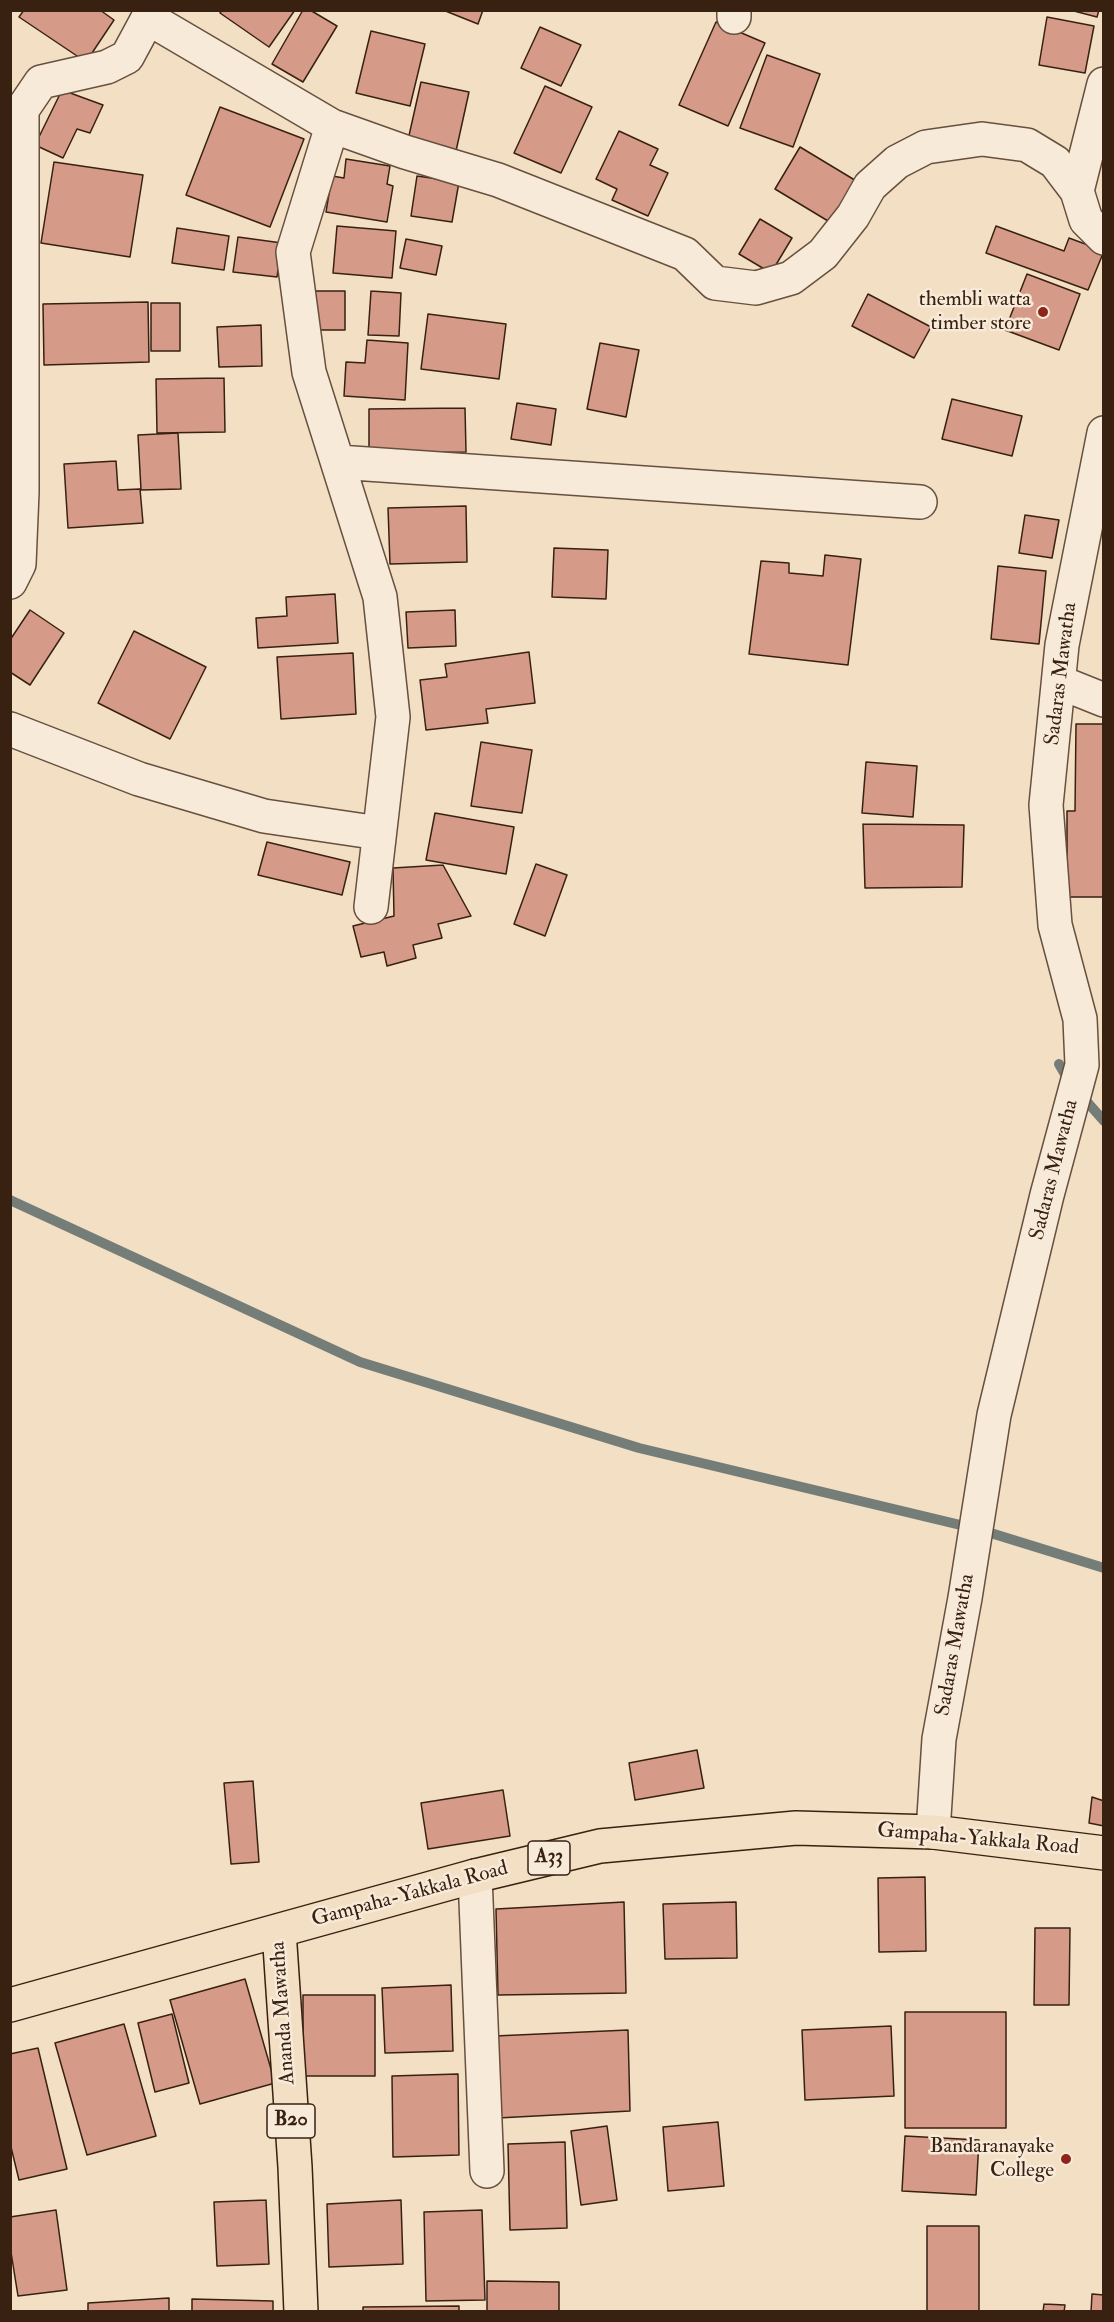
<!DOCTYPE html>
<style>
body{margin:0}
#map{position:relative;width:1114px;height:2322px;overflow:hidden;background:#f2dfc4;font-family:"IM FELL Double Pica",serif}
canvas{display:block}
.frame{position:absolute;inset:0;border:12px solid #392112;pointer-events:none}
</style>
<div id="map">
<canvas width="1114" height="2322"></canvas>
<div class="frame"></div>
</div>
<script>
const context = document.querySelector('canvas').getContext('2d');
context.lineJoin = 'round';
const shape = rows => new Path2D(rows.map(r => 'M' + r).join(''));
function trace(path, color, width, dash) { context.strokeStyle = color; context.lineWidth = width; context.lineCap = dash ? 'butt' : 'round'; context.setLineDash(dash || []); context.stroke(path); }
function fill(path, color) { context.fillStyle = color; context.fill(path, 'evenodd'); }
function label(font, color, halo, rows, align = 'center') {
  context.font = font + ' "IM FELL Double Pica",serif'; context.lineWidth = 5; context.setLineDash([]); context.textBaseline = 'middle'; context.strokeStyle = halo; context.fillStyle = color; for (const [text, x, y, turn = 0] of rows) {
    context.save(); context.translate(x, y); context.rotate((+turn || 0) * Math.PI / 180); context.textAlign = isNaN(turn) ? turn : align; if (halo) context.strokeText(text, 0, 0); context.fillText(text, 0, 0); context.restore();
  }
}
const stream = shape([
 [1059,1064,1070,1083],
 [1080,1094,1104,1121],
 [10,1200,360,1362,639,1448,973,1528],
 [981,1530,1104,1568]
]);
const building = shape([
 [24,10,100,10,114,20,86,62,19,17,24,10],
 [222,10,295,10,269,47,220,13,222,10],
 [303,10,310,10,337,26,303,82,272,64,303,10],
 [443,10,483,10,478,24,443,10],
 [1070,10,1099,10,1097,17,1070,10],
 [1047,17,1094,26,1085,73,1039,65,1047,17],
 [716,22,765,43,728,126,679,105,716,22],
 [540,27,581,45,561,86,521,68,540,27],
 [371,31,425,44,410,106,356,93,371,31],
 [767,55,820,74,793,147,740,128,767,55],
 [421,82,469,92,456,151,408,140,421,82],
 [545,86,592,107,561,173,514,153,545,86],
 [62,90,103,105,90,133,77,129,63,158,35,145,62,90],
 [220,107,304,139,270,227,186,195,220,107],
 [619,131,658,149,650,165,668,173,648,216,612,200,617,189,596,179,619,131],
 [800,147,858,182,833,224,775,189,800,147],
 [346,159,390,166,387,184,393,186,387,222,326,212,332,176,344,178,346,159],
 [54,162,143,175,130,257,41,243,54,162],
 [417,176,459,182,452,222,411,216,417,176],
 [760,219,792,238,771,273,739,254,760,219],
 [337,226,396,231,392,278,333,273,337,226],
 [996,226,1064,251,1069,238,1104,251,1088,290,986,253,996,226],
 [177,228,229,236,224,270,172,263,177,228],
 [238,237,282,243,277,277,233,272,238,237],
 [406,239,442,246,436,275,400,268,406,239],
 [1027,274,1080,294,1059,350,1005,330,1027,274],
 [312,291,345,291,345,330,312,330,312,291],
 [371,291,401,293,399,336,368,335,371,291],
 [868,294,931,327,914,358,852,326,868,294],
 [148,302,149,362,44,365,43,304,148,302],
 [151,303,180,303,180,351,151,351,151,303],
 [428,314,506,324,499,379,421,369,428,314],
 [261,325,262,366,219,367,217,327,261,325],
 [367,340,408,343,405,400,344,396,346,362,365,363,367,340],
 [600,343,639,350,626,417,587,409,600,343],
 [224,378,225,432,157,433,156,379,224,378],
 [952,399,1022,416,1012,456,942,439,952,399],
 [517,403,556,409,551,445,511,439,517,403],
 [465,408,466,452,369,453,369,409,465,408],
 [178,433,181,489,141,490,138,435,178,433],
 [116,461,118,490,140,489,143,523,68,528,64,464,116,461],
 [466,506,467,562,390,564,388,508,466,506],
 [1025,515,1059,520,1052,558,1019,553,1025,515],
 [554,548,608,550,606,599,552,597,554,548],
 [825,555,861,559,848,665,749,654,761,561,789,563,789,573,823,576,825,555],
 [998,566,1046,571,1039,644,991,639,998,566],
 [335,594,338,643,258,648,256,618,287,616,286,597,335,594],
 [30,610,64,633,30,685,10,672,10,640,30,610],
 [455,610,456,646,408,648,406,612,455,610],
 [134,631,206,667,170,739,98,703,134,631],
 [529,652,535,703,486,709,488,723,426,730,420,680,447,677,445,664,529,652],
 [353,653,356,714,281,719,277,657,353,653],
 [1076,724,1104,724,1104,897,1067,897,1067,811,1075,811,1076,724],
 [481,742,532,750,522,813,471,806,481,742],
 [866,762,917,766,913,817,862,813,866,762],
 [435,813,514,827,506,874,426,860,435,813],
 [863,824,964,825,962,887,865,888,863,824],
 [267,842,350,862,342,895,258,875,267,842],
 [536,864,567,875,545,936,514,924,536,864],
 [443,865,471,916,438,924,442,938,413,945,416,958,387,966,384,952,361,957,353,926,394,916,393,868,443,865],
 [697,1750,704,1788,635,1800,629,1763,697,1750],
 [253,1781,259,1862,231,1864,224,1783,253,1781],
 [503,1790,510,1836,428,1849,421,1803,503,1790],
 [1092,1797,1104,1801,1104,1826,1089,1823,1092,1797],
 [925,1877,926,1951,879,1952,878,1878,925,1877],
 [624,1902,626,1993,498,1995,496,1909,624,1902],
 [736,1902,737,1958,665,1959,663,1904,736,1902],
 [1035,1928,1070,1928,1069,2005,1034,2005,1035,1928],
 [245,1979,275,2083,200,2104,170,2000,245,1979],
 [451,1985,453,2051,385,2053,382,1988,451,1985],
 [303,1995,375,1995,375,2076,303,2076,303,1995],
 [905,2012,1006,2012,1006,2128,905,2128,905,2012],
 [172,2014,189,2083,155,2092,138,2023,172,2014],
 [124,2024,156,2136,87,2155,55,2043,124,2024],
 [891,2026,894,2096,805,2100,802,2030,891,2026],
 [628,2030,630,2111,498,2118,495,2036,628,2030],
 [38,2048,67,2169,19,2180,10,2143,10,2054,38,2048],
 [458,2074,459,2155,393,2157,392,2076,458,2074],
 [718,2122,724,2186,668,2191,663,2127,718,2122],
 [607,2126,617,2200,581,2205,571,2131,607,2126],
 [905,2136,979,2140,976,2195,902,2191,905,2136],
 [565,2142,567,2228,510,2230,508,2144,565,2142],
 [266,2200,269,2264,217,2266,214,2202,266,2200],
 [401,2200,403,2264,329,2267,327,2204,401,2200],
 [56,2210,67,2290,18,2296,10,2246,10,2217,56,2210],
 [482,2210,485,2300,426,2301,424,2212,482,2210],
 [927,2226,979,2226,979,2312,927,2312,927,2226],
 [487,2281,559,2282,559,2312,487,2312,487,2281],
 [1092,2294,1104,2295,1104,2312,1091,2312,1092,2294],
 [169,2298,169,2312,88,2312,88,2303,169,2298],
 [192,2299,273,2301,273,2312,192,2312,192,2299],
 [1044,2304,1065,2305,1064,2312,1043,2312,1044,2304],
 [459,2306,459,2312,363,2312,363,2307,459,2306]
]);
const minor = shape([
 [734,10,734,17],
 [1104,84,1077,191,1086,220,1104,238],
 [332,126,405,152,498,180,685,254,715,283,756,288,791,278,823,254,853,216,870,186,897,162,926,147,982,139,1027,145,1055,162,1077,191],
 [338,462,920,502],
 [10,582,19,564,22,492,22,110,41,82,107,67,127,57,148,18,332,126,293,252,309,372,380,597,393,717,371,907],
 [1059,682,1104,700],
 [10,729,139,779,264,816,379,833],
 [933,1832,939,1739,965,1598,994,1415,1047,1195,1082,1065,1080,1019,1055,925,1046,805,1062,645,1104,433],
 [475,1876,487,2171]
]);
const major = shape([
 [279,1931,295,2167,301,2312]
]);
const highway = shape([
 [10,2005,475,1876,600,1846,796,1828,933,1832,1104,1853]
]);
const markers = [
 [1043,312,6,"#8f2418"],
 [1066,2159,6,"#8f2418"]
];
const shields = [
 [549,1858,42],
 [291,2121,48]
];
const shieldNames = [
 ["A33",549,1858],
 ["B20",291,2121]
];
const poiNames = [
 ["thembli watta",1031,300],
 ["timber store",1031,324],
 ["Bandaranayake",1054,2147],
 ["College",1054,2171]
];
const streetNames = [
 ["Sadaras Mawatha",1062,674,-83],
 ["Sadaras Mawatha",1055,1170,-76],
 ["Sadaras Mawatha",956,1645,-80],
 ["Gampaha-Yakkala Road",978,1840,5],
 ["Gampaha-Yakkala Road",410,1895,-15],
 ["Ananda Mawatha",284,2013,-94]
];
trace(stream, '#757d78', 10);
fill(building, '#d59a88');
trace(building, '#392112', 1.5);
trace(minor, '#67503e', 36);
trace(major, '#392112', 36);
trace(highway, '#392112', 36);
trace(minor, '#f7ead9', 33);
trace(major, '#f2dfc4', 33);
trace(highway, '#f2dfc4', 33);
for (const [x, y, r, color] of markers) { const dot = new Path2D(); dot.arc(x, y, r, 0, 2 * Math.PI); context.fillStyle = color; context.fill(dot); trace(dot, '#f7ead9', 2); }
for (const [x, y, w] of shields) { const box = new Path2D(); box.roundRect(x - w / 2, y - 17, w, 34, 4.5); context.fillStyle = '#f7ead9'; context.fill(box); trace(box, '#392112', 1.5); }
label('bold 20px', '#392112', null, shieldNames);
label('21px', '#392112', '#f7ead9', poiNames, 'right');
label('21px', '#392112', '#f7ead9', streetNames);
</script>
